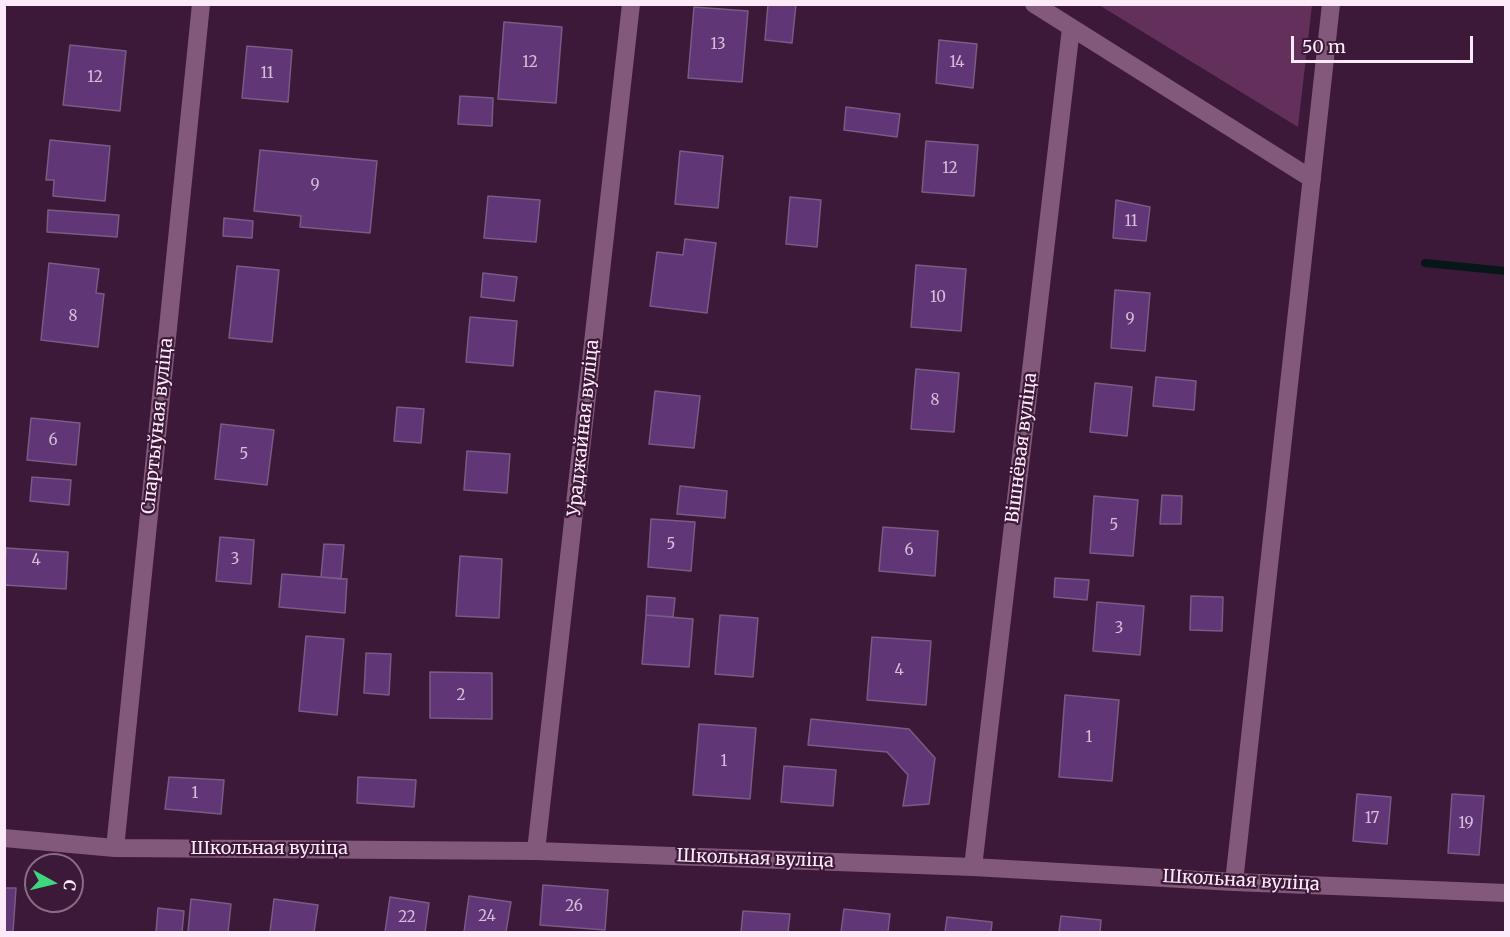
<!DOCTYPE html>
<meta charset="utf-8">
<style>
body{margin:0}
#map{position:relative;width:1510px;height:937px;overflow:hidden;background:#3c1938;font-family:Merriweather,serif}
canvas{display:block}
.frame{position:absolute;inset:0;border:6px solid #fdeaf9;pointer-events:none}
.north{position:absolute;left:24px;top:853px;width:60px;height:60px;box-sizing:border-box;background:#3c1938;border:2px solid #896d85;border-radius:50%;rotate:98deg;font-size:16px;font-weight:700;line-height:24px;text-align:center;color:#fdeaf9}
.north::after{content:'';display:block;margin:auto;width:21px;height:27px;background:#3fd77d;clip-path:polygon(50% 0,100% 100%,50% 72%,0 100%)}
.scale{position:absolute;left:1291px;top:36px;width:182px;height:27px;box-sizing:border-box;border:3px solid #fdeaf9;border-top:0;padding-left:8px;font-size:18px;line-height:21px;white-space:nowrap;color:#fdeaf9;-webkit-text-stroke:4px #3c1938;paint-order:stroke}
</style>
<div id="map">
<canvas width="1510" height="937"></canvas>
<div class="frame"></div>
<div class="north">С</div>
<div class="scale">50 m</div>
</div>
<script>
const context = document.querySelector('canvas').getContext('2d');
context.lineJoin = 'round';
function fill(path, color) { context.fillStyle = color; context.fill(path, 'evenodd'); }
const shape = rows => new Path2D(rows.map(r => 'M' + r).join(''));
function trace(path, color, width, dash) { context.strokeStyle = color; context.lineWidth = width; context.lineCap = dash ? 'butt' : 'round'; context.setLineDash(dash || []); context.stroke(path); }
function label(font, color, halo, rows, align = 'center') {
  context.font = font + ' Merriweather,serif'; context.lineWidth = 4.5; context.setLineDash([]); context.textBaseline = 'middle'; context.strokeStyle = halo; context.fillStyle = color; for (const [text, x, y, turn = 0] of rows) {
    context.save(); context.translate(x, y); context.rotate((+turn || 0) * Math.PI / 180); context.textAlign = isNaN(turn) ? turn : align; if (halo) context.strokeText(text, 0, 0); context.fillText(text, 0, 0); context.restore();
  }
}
const green = shape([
 [1099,5,1312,5,1298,127]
]);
const stream = shape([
 [1425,263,1506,271]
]);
const building = shape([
 [768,4,796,4,792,43,765,40,768,4],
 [694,7,748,11,742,82,688,78,694,7],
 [504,22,562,27,556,103,498,99,504,22],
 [939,40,977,44,973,88,936,83,939,40],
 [70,45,126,51,120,111,63,105,70,45],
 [247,46,292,50,288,102,242,98,247,46],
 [460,96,493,98,492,126,458,124,460,96],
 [846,107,900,114,897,137,844,130,846,107],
 [50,140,110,146,105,201,53,196,54,180,46,180,50,140],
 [926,141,978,145,974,196,922,192,926,141],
 [260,150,377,161,370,233,300,227,301,216,254,211,260,150],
 [680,151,723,156,718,208,675,204,680,151],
 [488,196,540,200,536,242,484,238,488,196],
 [790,197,821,200,817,247,786,244,790,197],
 [1116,200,1150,207,1146,241,1113,238,1116,200],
 [48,210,119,215,117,237,47,232,48,210],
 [224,218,253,221,252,238,223,236,224,218],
 [685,239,716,243,707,313,650,306,657,252,683,255,685,239],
 [49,263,99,269,96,293,104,294,98,347,41,340,49,263],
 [916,265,966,269,961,331,911,327,916,265],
 [237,266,279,270,272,342,229,338,237,266],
 [483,273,517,277,514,301,481,297,483,273],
 [1115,290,1150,293,1145,351,1111,348,1115,290],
 [470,317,517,321,513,366,466,362,470,317],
 [916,369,959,373,954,432,911,429,916,369],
 [1156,377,1196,381,1194,410,1153,406,1156,377],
 [1095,383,1132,387,1127,436,1090,432,1095,383],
 [655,391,700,396,694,448,649,444,655,391],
 [397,407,424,409,421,443,394,441,397,407],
 [31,418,80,423,76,465,27,460,31,418],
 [221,424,274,430,267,485,215,479,221,424],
 [467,451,510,454,507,493,464,490,467,451],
 [32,477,71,480,69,505,30,501,32,477],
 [680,486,727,491,725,518,677,514,680,486],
 [1162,495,1182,496,1181,524,1160,524,1162,495],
 [1094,496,1138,500,1133,556,1090,553,1094,496],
 [651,519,695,522,691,571,648,567,651,519],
 [883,527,938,531,935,576,879,571,883,527],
 [220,537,254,540,251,584,216,581,220,537],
 [324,544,344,545,341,579,321,577,324,544],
 [6,548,68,552,66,589,4,585,6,548],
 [460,556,502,559,499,618,456,616,460,556],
 [282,574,347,579,345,613,279,607,282,574],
 [1055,578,1089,580,1087,600,1054,597,1055,578],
 [647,596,675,598,673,617,646,615,647,596],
 [1191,596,1223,597,1222,631,1190,630,1191,596],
 [1097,602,1144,606,1140,655,1093,651,1097,602],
 [646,615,693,619,689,667,642,664,646,615],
 [720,615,758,618,753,677,715,674,720,615],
 [306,636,344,639,337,715,299,711,306,636],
 [872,637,931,641,926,705,867,700,872,637],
 [366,653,391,654,389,695,364,693,366,653],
 [430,672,492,673,492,719,430,718,430,672],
 [1065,695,1119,700,1112,781,1059,777,1065,695],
 [811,719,909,729,935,758,929,804,903,806,908,775,887,752,808,745,811,719],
 [699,724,756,728,750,799,693,795,699,724],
 [784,766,836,770,833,806,781,802,784,766],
 [169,777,224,780,221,814,165,809,169,777],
 [358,777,416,780,414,807,357,803,358,777],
 [1357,794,1391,797,1387,844,1353,841,1357,794],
 [1452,794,1484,796,1479,855,1448,853,1452,794],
 [543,885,608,890,605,930,540,925,543,885],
 [4,888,16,888,13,932,4,932,4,888],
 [469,896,511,902,506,932,464,932,469,896],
 [390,897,429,903,425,932,385,932,390,897],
 [191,899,231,904,228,932,188,932,191,899],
 [274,899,318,905,314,932,270,932,274,899],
 [158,908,184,911,182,932,156,932,158,908],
 [844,909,890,914,888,932,841,932,844,909],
 [743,911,790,914,788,932,741,932,743,911],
 [1061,916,1101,920,1100,932,1059,932,1061,916],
 [947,917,992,922,991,932,945,932,947,917]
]);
const minor = shape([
 [1034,4,1312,179],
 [4,838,115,848,536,851,973,867,1234,882,1506,893],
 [115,848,201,4],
 [536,851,631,4],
 [973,867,1071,28],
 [1234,882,1331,4]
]);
const numberNames = [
 ["13",718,45],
 ["12",530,63],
 ["14",957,63],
 ["11",267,74],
 ["12",95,78],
 ["12",950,169],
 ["9",315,186],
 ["11",1131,222],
 ["10",938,298],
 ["8",73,317],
 ["9",1130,320],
 ["8",935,401],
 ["6",53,441],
 ["5",244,455],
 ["5",1114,526],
 ["5",671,545],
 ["6",909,551],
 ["3",235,560],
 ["4",36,561],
 ["3",1119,629],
 ["4",899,671],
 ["2",461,696],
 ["1",1089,738],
 ["1",724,762],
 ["1",195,794],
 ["17",1372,819],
 ["19",1466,824],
 ["26",574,907],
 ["24",487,917],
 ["22",407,918]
];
const streetNames = [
 ["Спартыўная вуліца",158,426,-84],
 ["Ураджайная вуліца",584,428,-84],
 ["Вішнёвая вуліца",1022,448,-83],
 ["Школьная вуліца",269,849],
 ["Школьная вуліца",755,859,2],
 ["Школьная вуліца",1241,881,3]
];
fill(green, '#62305b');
trace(stream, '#061619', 8);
fill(building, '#603676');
trace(building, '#775c86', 1.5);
trace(minor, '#82597b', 18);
label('15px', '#d6bdd8', null, numberNames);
label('18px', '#fdeaf9', '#3c1938', streetNames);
</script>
